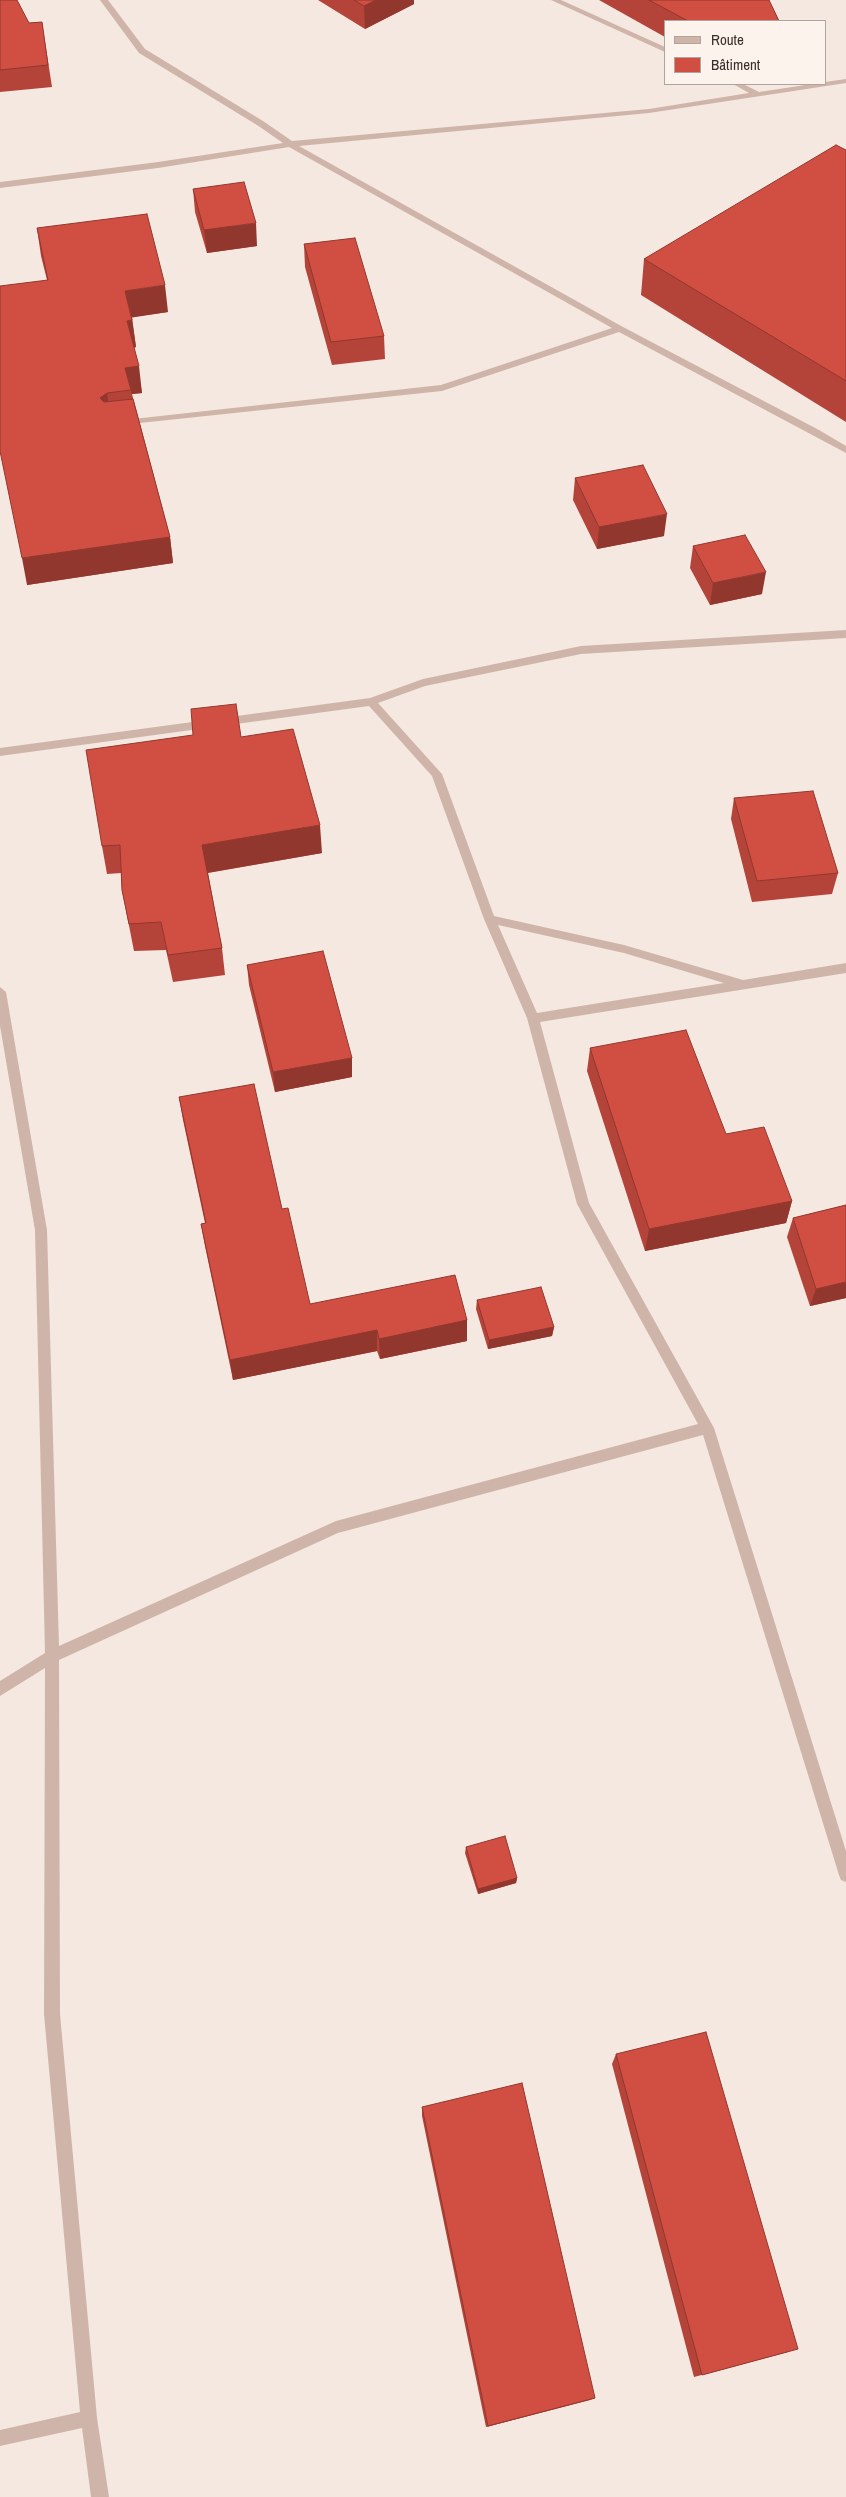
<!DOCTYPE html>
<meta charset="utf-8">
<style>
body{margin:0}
#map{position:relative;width:846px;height:2497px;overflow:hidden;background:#f5e8e0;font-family:"Archivo Narrow",sans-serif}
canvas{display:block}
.legend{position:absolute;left:664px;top:20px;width:162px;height:65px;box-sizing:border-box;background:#fcf3ed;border:1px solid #afa49f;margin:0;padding:6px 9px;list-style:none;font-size:15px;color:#3c2d2a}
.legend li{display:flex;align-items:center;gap:10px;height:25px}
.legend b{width:25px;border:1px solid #afa49f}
</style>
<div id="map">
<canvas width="846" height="2497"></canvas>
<ul class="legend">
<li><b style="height:6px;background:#cfb5a9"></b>Route</li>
<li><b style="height:14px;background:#d14f42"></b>Bâtiment</li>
</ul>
</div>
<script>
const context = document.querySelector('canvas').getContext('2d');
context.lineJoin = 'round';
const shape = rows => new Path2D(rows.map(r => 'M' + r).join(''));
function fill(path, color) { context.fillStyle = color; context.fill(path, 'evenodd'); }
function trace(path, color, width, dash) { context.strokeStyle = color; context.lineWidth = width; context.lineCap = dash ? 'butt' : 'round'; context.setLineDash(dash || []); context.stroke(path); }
const minor = shape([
 [100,0,108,0,145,49,263,121,292,141,649,109,749,93,733,84,743,84,759,92,812,84,825,84,825,82,846,79,846,83,649,113,299,146,623,327,819,430,846,446,846,453,619,332,442,391,121,425,121,421,124,420,441,385,612,328,289,147,158,168,0,188,0,182,158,162,283,143,257,125,139,53,100,0],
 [551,0,561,0,665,47,665,52,551,0],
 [846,630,846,638,581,654,425,686,378,703,442,774,494,916,624,945,743,980,846,963,846,973,540,1022,589,1203,714,1428,846,1851,846,1882,841,1880,839,1875,703,1435,338,1533,59,1660,60,2014,97,2418,109,2497,91,2497,82,2428,0,2446,0,2430,80,2412,44,2014,45,1668,0,1696,0,1681,45,1653,35,1230,0,1026,0,987,6,992,47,1230,59,1646,336,1521,698,1424,577,1204,527,1018,484,919,432,776,369,706,0,756,0,748,370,698,423,679,581,646,846,630],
 [498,925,624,953,724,983,537,1013,498,925]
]);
const wall = shape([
 [0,0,29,23,42,22,52,87,0,92],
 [318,0,414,0,414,4,365,29],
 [599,0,769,0,779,21,665,21,665,37],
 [846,150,846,422,641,295,644,259],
 [193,189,257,246,207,253,195,212],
 [37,228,168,312,132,317,136,347,134,348,142,393,132,394,170,537,173,563,27,585,47,280,41,256],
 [304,244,384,336,385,359,332,365,305,267],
 [575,478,664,536,597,549,573,500],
 [693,546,762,594,710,605,690,568],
 [241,737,322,853,208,873,222,948,225,975,173,982,166,950,134,951,122,890,121,873,107,874,102,846],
 [734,798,838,873,832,894,752,902,731,819],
 [247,965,352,1058,352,1077,275,1092,249,985],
 [590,1048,726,1134,792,1201,786,1223,645,1251,587,1071],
 [179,1097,282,1209,310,1304,467,1320,467,1341,380,1359,377,1351,233,1380,205,1246,201,1224,205,1223,183,1120],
 [846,1205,846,1298,810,1306,787,1237,793,1218],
 [477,1300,554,1327,552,1336,488,1349,476,1309],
 [466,1847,517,1878,516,1883,478,1894,465,1853],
 [616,2054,788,2352,694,2377,612,2064],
 [422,2107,595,2398,486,2427,422,2116]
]);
const shadedWall = shape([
 [376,0,414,0,414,4,365,29,364,6],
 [256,223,257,246,207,253,204,230],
 [165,285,168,312,129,318,125,291],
 [132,320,136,347,130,348,127,321],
 [139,366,142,393,132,394,125,368],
 [107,393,111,420,100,398],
 [667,514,664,536,597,549,599,527],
 [170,537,173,563,27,585,22,558],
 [766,572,762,594,710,605,713,583],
 [320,825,322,853,206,873,202,845],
 [352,1058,352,1077,275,1092,273,1072],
 [792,1201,786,1223,645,1251,649,1229],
 [846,1282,846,1298,810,1306,816,1289],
 [467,1320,467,1341,380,1359,379,1339],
 [554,1327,552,1336,488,1349,489,1340],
 [377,1330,377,1351,233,1380,230,1360],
 [517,1878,516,1883,478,1894,478,1889],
 [595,2398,590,2400,486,2427,488,2426]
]);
const building = shape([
 [0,0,17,0,29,23,42,22,48,65,0,70,0,0],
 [354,0,376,0,364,6,354,0],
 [649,0,769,0,779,21,688,21,649,0],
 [836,145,846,150,846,381,644,259,836,145],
 [244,182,256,223,204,230,193,189,244,182],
 [147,214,165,285,125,291,132,320,127,321,139,366,125,368,131,390,107,393,100,398,104,402,133,399,170,537,22,558,0,451,0,286,48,280,37,228,147,214],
 [355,238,384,336,331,342,304,244,355,238],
 [643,465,667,514,599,527,575,478,643,465],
 [745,535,766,572,713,583,693,546,745,535],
 [236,704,241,737,293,729,320,825,202,845,222,948,168,955,161,922,129,924,122,890,120,845,102,846,86,750,193,735,191,709,236,704],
 [813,791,838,873,757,881,734,798,813,791],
 [323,951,352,1058,273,1072,247,965,323,951],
 [686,1030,726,1134,764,1127,792,1201,649,1229,590,1048,686,1030],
 [254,1084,282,1209,288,1208,310,1304,455,1275,467,1320,379,1339,377,1330,230,1360,201,1224,206,1223,179,1097,254,1084],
 [846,1205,846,1282,816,1289,793,1218,846,1205],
 [541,1287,554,1327,489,1340,477,1300,541,1287],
 [505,1836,517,1878,478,1889,466,1847,505,1836],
 [706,2032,798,2349,702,2375,616,2054,706,2032],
 [522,2083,595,2398,488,2426,422,2107,522,2083]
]);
fill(minor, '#cfb5a9');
fill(wall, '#b44439');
fill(shadedWall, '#92372e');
fill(building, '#d14f42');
trace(building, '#92372e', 1);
</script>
